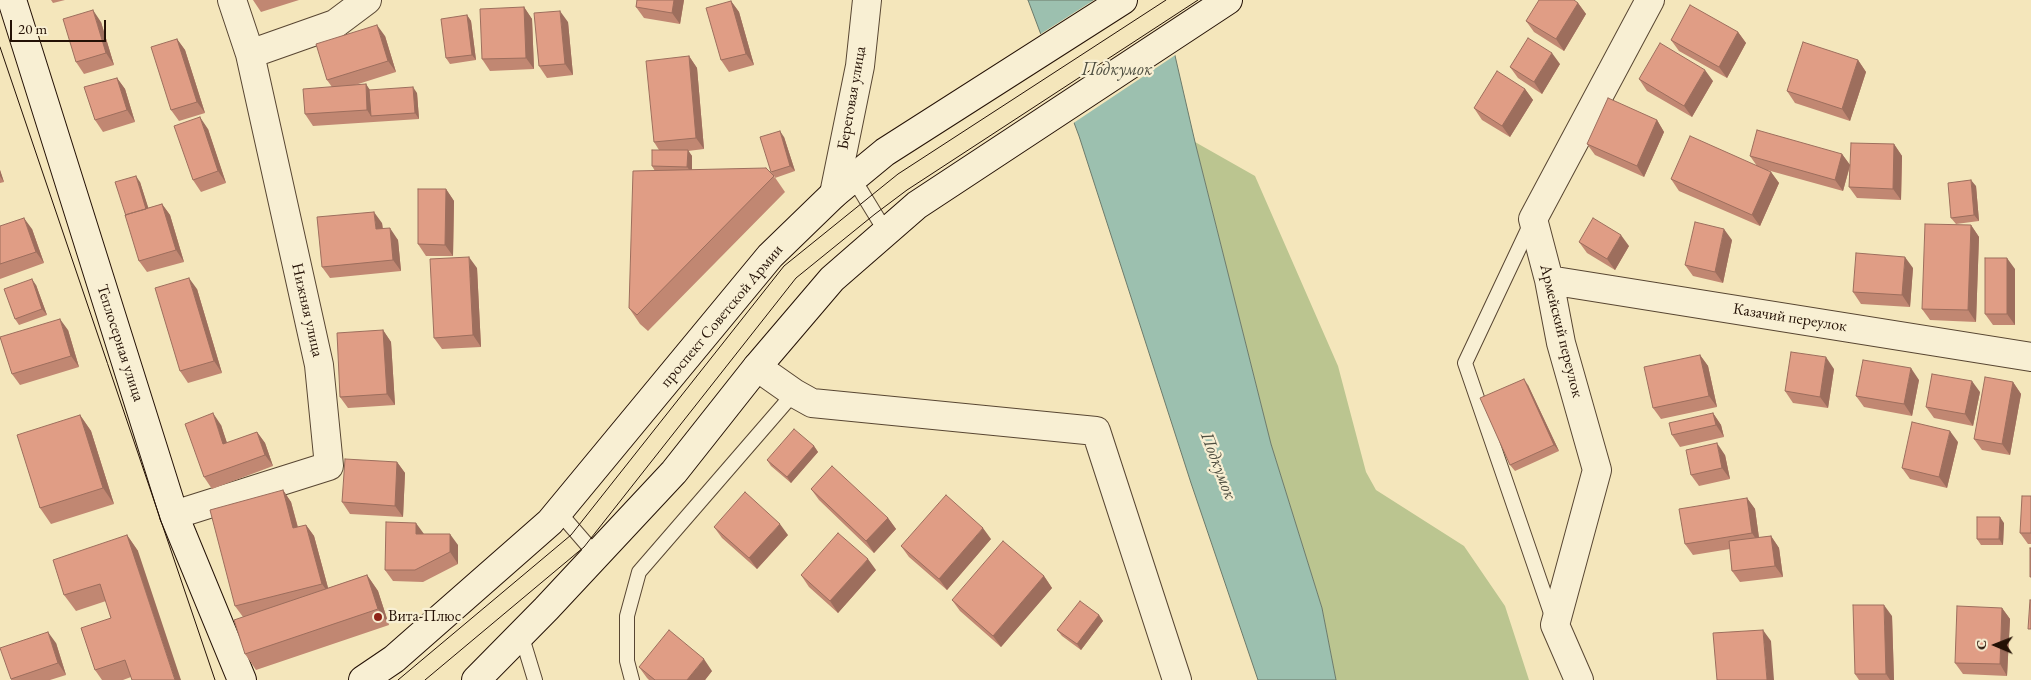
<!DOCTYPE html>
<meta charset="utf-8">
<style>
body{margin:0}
#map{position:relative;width:2031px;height:680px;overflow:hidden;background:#f4e6bb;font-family:"EB Garamond",serif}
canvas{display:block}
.north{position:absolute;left:1971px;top:620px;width:50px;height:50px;-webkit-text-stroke:4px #f8efd3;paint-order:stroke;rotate:271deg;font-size:14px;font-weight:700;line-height:20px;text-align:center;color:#241105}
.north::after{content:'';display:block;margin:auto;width:18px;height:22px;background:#241105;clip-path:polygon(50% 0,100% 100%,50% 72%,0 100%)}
.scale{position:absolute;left:10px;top:20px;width:96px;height:22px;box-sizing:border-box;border:2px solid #241105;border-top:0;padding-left:6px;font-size:15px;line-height:18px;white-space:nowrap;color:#241105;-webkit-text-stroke:4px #f8efd3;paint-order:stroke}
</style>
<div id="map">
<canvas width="2031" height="680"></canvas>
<div class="north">С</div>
<div class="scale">20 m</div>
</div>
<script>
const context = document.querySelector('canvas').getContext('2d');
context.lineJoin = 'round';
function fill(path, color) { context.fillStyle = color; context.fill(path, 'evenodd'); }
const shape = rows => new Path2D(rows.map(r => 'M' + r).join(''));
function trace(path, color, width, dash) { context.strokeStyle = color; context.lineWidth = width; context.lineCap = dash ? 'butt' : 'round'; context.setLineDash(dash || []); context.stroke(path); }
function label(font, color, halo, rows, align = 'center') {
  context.font = font + ' "EB Garamond",serif'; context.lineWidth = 4.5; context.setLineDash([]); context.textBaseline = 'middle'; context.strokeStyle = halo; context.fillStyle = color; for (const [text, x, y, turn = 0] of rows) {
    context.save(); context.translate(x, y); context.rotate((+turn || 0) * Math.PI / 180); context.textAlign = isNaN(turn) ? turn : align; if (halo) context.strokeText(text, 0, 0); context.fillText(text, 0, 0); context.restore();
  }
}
const green = shape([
 [1195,142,1255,176,1338,366,1366,472,1376,490,1464,546,1505,606,1529,680,1336,680,1322,608,1271,444]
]);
const water = shape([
 [1028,0,1139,0,1173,47,1195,142,1271,444,1322,608,1336,680,1258,680,1191,483,1079,136,1028,0]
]);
const pier = shape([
 [1094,0,1142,0,1175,46,1177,54,1072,124,1039,35]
]);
const lane = shape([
 [853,178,886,232],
 [1531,223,1465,363,1553,619],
 [558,511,596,555],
 [521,634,535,680],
 [632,680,627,661,627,616,639,572,794,393]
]);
const street = shape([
 [250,54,335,24,367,0],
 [834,194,860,66,867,0],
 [1549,280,2031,357],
 [757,367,794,393,812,403,1096,431,1177,680],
 [174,515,329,466,319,365,250,54,232,0],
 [1579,680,1555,625,1597,470,1561,343,1549,280,1533,219,1650,0]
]);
const secondary = shape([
 [12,0,174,515,242,680],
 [363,680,394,659,550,522,770,256,834,194,885,152,1123,0],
 [476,680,546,609,674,472,757,367,832,279,917,205,1228,0]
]);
const tram = shape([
 [0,47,215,680],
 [398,680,571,535,784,266,898,174,1166,0],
 [425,680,584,547,796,278,875,214,907,190,1198,0]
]);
const wall = shape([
 [51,0,65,0,53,3],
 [253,0,299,0,261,12],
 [637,0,684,0,680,24,644,18,636,7],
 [731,1,739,12,754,65,729,72,721,60],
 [1578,3,1586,14,1564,51,1534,32,1526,21],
 [524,7,532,19,534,69,490,71,482,59],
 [467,15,471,21,476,60,450,64,446,58],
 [101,22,114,65,84,74,76,62],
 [568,22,573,75,547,78,539,66],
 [1738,32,1746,43,1727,78,1679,51,1671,40],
 [385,36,396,72,355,85,366,84,369,90,417,93,419,119,313,126,305,114,332,87,327,80],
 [177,39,185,50,205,113,179,121,171,110],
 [689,56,697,68,704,149,688,151,692,156,692,170,774,176,785,192,648,331,640,324,629,308,655,171,652,166,659,150,654,142],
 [1858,60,1866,72,1850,121,1795,103,1787,91],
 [1560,64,1542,94,1518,78,1510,67],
 [117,78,125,89,135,122,103,132,95,120],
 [1639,79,1713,81,1692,117,1647,91],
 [1525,89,1533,100,1510,137,1482,120,1474,108],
 [1657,120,1664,132,1644,177,1595,155,1587,144],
 [208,129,226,183,201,192,193,180],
 [784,137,795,171,775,178,771,172],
 [1894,144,1902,156,1901,200,1857,198,1849,187,1850,166,1843,191,1767,170,1771,172,1779,183,1760,226,1679,191,1671,179,1757,166,1750,156,1842,154,1850,165],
 [0,170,4,182,0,183],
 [140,182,148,208,162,204,170,215,184,262,147,272,139,261],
 [1976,186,1979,221,1956,224,1951,218],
 [446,189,454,201,453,256,426,256,418,244],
 [382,223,383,229,398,240,401,271,330,278,322,267],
 [1971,225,1979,237,1976,322,1930,320,1922,309],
 [0,226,32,229,44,263,0,279],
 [1732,240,1723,283,1693,276,1685,265],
 [1579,242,1629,246,1615,270,1587,253],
 [477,268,481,347,442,349,434,338],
 [1913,268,1910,307,1861,304,1853,292],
 [2015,269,2015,325,1993,325,1985,314],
 [36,285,47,315,19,325,15,319],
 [197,289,222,373,188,383,180,371],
 [68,330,79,367,20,385,12,374],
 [383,330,391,342,395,405,348,408,340,397],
 [1700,355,1708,366,1717,407,1661,419,1653,408],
 [1834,369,1828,408,1793,403,1785,391],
 [1919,380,1912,416,1864,407,1856,396],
 [2013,382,2021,394,2010,455,1982,450,1974,439],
 [1528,385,1559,451,1515,471,1510,465],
 [1980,392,1973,426,1934,418,1926,407],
 [1713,413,1721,425,1724,437,1680,447,1672,435],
 [80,415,91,431,114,504,51,524,40,508],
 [221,425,227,443,257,432,265,443,273,466,212,489,204,477],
 [1958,442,1947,488,1910,479,1902,468],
 [814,446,818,452,791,483,771,466,767,460],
 [1725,455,1730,479,1699,486,1691,475],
 [397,462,405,473,403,517,350,514,342,502],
 [811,489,888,518,896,529,874,553,819,500],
 [283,490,291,502,298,527,306,525,314,536,328,588,367,575,378,591,389,625,256,670,245,654,243,617,235,606],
 [2031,496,2031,544,2028,544,2020,533],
 [1747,498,1755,509,1759,538,1771,536,1779,548,1783,577,1740,582,1732,571,1730,549,1693,555,1685,544],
 [2004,523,2003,545,1981,545,1977,539],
 [714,527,788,535,757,569,722,538],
 [424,534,458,545,458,564,423,582,393,581,385,570],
 [127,535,138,551,131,677,123,680,102,680,95,670,111,618,106,601,76,611,64,595],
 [991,539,947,590,909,557,901,546],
 [876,570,838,613,809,587,801,575],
 [1044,576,1052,588,1001,647,960,611,952,600],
 [2002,608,2010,619,2007,676,1963,674,1955,663],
 [1099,615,1103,621,1081,650,1062,636,1057,630],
 [1892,616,1894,680,1859,680,1855,674],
 [56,643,66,675,50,680,11,680,11,679],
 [639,667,712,671,705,680,649,680,647,678]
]);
const shadedWall = shape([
 [674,0,684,0,680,24,672,13],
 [731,1,739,12,754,65,746,54],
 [1578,3,1586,14,1564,51,1556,39],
 [524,7,532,19,534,69,526,58],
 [93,10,101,22,114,65,106,53],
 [560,11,568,22,573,75,565,64],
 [467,15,471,21,476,60,472,55],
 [377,25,385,36,396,72,388,61],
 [1738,32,1746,43,1727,78,1719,67],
 [177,39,185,50,205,113,197,102],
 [1552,53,1560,64,1542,94,1534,82],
 [689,56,697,68,704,149,696,138],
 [1858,60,1866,72,1850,121,1842,109],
 [1705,70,1713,81,1692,117,1684,106],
 [117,78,125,89,135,122,127,110],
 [366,84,374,96,371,116,367,110],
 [413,87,417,93,419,119,415,113],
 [1525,89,1533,100,1510,137,1502,126],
 [200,117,208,129,226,183,218,171],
 [1657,120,1664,132,1644,177,1637,166],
 [780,131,784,137,795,171,790,166],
 [1894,144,1902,156,1901,200,1893,189],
 [688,150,692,156,692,173,687,167],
 [1842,154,1850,165,1843,191,1835,180],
 [0,170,4,182,0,176],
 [1771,172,1779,183,1760,226,1752,215],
 [136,176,140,182,151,216,146,210],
 [1971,180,1976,186,1979,221,1974,215],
 [446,189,454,201,453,256,445,245],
 [162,204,170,215,184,262,176,250],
 [374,212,382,223,384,241,376,229],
 [24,218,32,229,44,263,36,252],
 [1971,225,1979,237,1976,322,1968,310],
 [390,228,398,240,401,271,393,260],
 [1724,229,1732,240,1723,283,1715,272],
 [1621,235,1629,246,1615,270,1607,259],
 [469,257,477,268,481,347,473,335],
 [1905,257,1913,268,1910,307,1902,295],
 [2007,258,2015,269,2015,325,2007,314],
 [189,278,197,289,222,373,214,361],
 [32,279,36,285,47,315,42,309],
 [60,319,68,330,79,367,71,356],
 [383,330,391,342,395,405,387,394],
 [1700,355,1708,366,1717,407,1709,396],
 [1826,357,1834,369,1828,408,1820,397],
 [1911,368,1919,380,1912,416,1904,404],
 [1524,379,1528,385,1559,451,1554,445],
 [1972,381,1980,392,1973,426,1965,414],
 [2013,382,2021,394,2010,455,2002,444],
 [213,413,221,425,231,455,223,444],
 [1713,413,1721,425,1724,437,1716,425],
 [80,415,91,431,114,504,103,488],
 [1950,431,1958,442,1947,488,1939,477],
 [257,432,265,443,273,466,265,455],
 [1717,443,1725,455,1730,479,1722,468],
 [814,446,818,452,791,483,787,477],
 [397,462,405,473,403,517,395,506],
 [283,490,291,502,301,540,293,528],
 [1747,498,1755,509,1760,545,1752,533],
 [2000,517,2004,523,2003,545,1999,539],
 [888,518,896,529,874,553,866,541],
 [416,523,424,534,416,534],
 [780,524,788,535,757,569,749,558],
 [306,525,314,536,330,595,322,584],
 [983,528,991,539,947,590,939,579],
 [450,534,458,545,458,564,450,552],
 [127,535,138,551,181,680,175,680],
 [1771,536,1779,548,1783,577,1775,566],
 [868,559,876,570,838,613,830,601],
 [367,575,378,591,389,625,378,609],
 [1044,576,1052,588,1001,647,993,636],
 [1884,605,1892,616,1894,680,1890,680,1886,674],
 [2002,608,2010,619,2007,676,2000,664],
 [1099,615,1103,621,1081,650,1077,644],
 [1763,630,1771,641,1774,680,1767,680],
 [48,632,56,643,66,675,58,663],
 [704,659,712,671,705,680,687,680]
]);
const building = shape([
 [637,0,674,0,672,13,636,7,637,0],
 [1539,0,1574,0,1578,3,1556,39,1526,21,1539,0],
 [731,1,746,54,721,60,706,8,731,1],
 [1690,5,1738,32,1719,67,1671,40,1690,5],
 [524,7,526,58,482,59,480,9,524,7],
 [93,10,106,53,76,62,63,19,93,10],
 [560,11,565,64,539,66,534,13,560,11],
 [467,15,472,55,446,58,441,19,467,15],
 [377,25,388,61,327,80,316,44,377,25],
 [1528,38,1552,53,1534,82,1510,67,1528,38],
 [177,39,197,102,171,110,151,47,177,39],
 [1803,42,1858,60,1842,109,1787,91,1803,42],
 [1660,43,1705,70,1684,106,1639,79,1660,43],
 [689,56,696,138,654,142,646,61,689,56],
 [1497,71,1525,89,1502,126,1474,108,1497,71],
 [117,78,127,110,95,120,84,87,117,78],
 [366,84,367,110,305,114,303,89,366,84],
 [413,87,415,113,371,116,369,90,413,87],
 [1608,98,1657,120,1637,166,1587,144,1608,98],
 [200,117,218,171,193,180,174,126,200,117],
 [1757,130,1842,154,1835,180,1750,156,1757,130],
 [780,131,790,166,771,172,760,137,780,131],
 [1690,136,1771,172,1752,215,1671,179,1690,136],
 [1851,143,1894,144,1893,189,1849,187,1851,143],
 [652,150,688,150,687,167,652,166,652,150],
 [766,168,774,176,637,315,629,308,633,171,766,168],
 [136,176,146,209,125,215,126,216,115,182,136,176],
 [1971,180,1974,215,1951,218,1948,183,1971,180],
 [418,189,446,189,445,245,418,244,418,189],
 [162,204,176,250,139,261,125,215,162,204],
 [374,212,376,229,390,228,393,260,322,267,317,217,374,212],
 [24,218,36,252,0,264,0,226,24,218],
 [1593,218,1621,235,1607,259,1579,242,1593,218],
 [1695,222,1724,229,1715,272,1685,265,1695,222],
 [1925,224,1971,225,1968,310,1922,309,1925,224],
 [1856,253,1905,257,1902,295,1853,292,1856,253],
 [469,257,473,335,434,338,430,259,469,257],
 [1985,258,2007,258,2007,314,1985,314,1985,258],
 [189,278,214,361,180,371,155,288,189,278],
 [32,279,42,309,15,319,4,289,32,279],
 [60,319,71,356,12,374,0,337,60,319],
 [383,330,387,394,340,397,337,333,383,330],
 [1791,352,1826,357,1820,397,1785,391,1791,352],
 [1700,355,1709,396,1653,408,1644,367,1700,355],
 [1863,360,1911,368,1904,404,1856,396,1863,360],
 [1932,374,1972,381,1965,414,1926,407,1932,374],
 [1985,377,2013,382,2002,444,1974,439,1985,377],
 [1524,379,1554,445,1510,465,1480,398,1524,379],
 [213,413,223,444,257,432,265,455,204,477,185,424,213,413],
 [1713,413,1716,425,1672,435,1669,423,1713,413],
 [80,415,103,488,40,508,17,435,80,415],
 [1912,422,1950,431,1939,477,1902,468,1912,422],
 [794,429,814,446,787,477,767,460,794,429],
 [1717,443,1722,468,1691,475,1686,450,1717,443],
 [345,459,397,462,395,506,342,502,345,459],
 [832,466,888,518,866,541,811,489,832,466],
 [283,490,293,528,306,525,322,584,235,606,210,510,283,490],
 [745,492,780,524,749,558,714,527,745,492],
 [946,495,983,528,939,579,901,546,946,495],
 [2022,496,2031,496,2031,533,2020,533,2022,496],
 [1747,498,1752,533,1685,544,1679,509,1747,498],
 [1977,517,2000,517,1999,539,1977,539,1977,517],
 [386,522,416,523,416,534,450,534,450,552,415,570,385,570,386,522],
 [838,533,868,559,830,601,801,575,838,533],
 [127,535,175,680,132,680,125,660,95,670,81,628,111,618,100,584,64,595,53,560,127,535],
 [1771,536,1775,566,1732,571,1729,541,1771,536],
 [1003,541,1044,576,993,636,952,600,1003,541],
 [2030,548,2031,548,2031,577,2030,577,2030,548],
 [367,575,378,609,245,654,234,620,367,575],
 [2030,600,2031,600,2031,629,2028,629,2030,600],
 [1080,601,1099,615,1077,644,1057,630,1080,601],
 [1853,605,1884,605,1886,674,1855,674,1853,605],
 [1957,606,2002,608,2000,664,1955,663,1957,606],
 [669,630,704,659,687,680,655,680,639,667,669,630],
 [1763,630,1767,680,1717,680,1713,633,1763,630],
 [48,632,58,663,11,679,0,648,48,632]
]);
const markers = [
 [378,617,5,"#8f2418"]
];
const streetNames = [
 ["Береговая улица",852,98,-80],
 ["Нижняя улица",307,310,77],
 ["проспект Советской Армии",722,316,-50],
 ["Казачий переулок",1790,318,9],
 ["Армейский переулок",1561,331,76],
 ["Теплосерная улица",120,343,72]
];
const poiNames = [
 ["Вита-Плюс",388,617]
];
const waterNames = [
 ["Подкумок",1117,70],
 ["Подкумок",1218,466,69]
];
fill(green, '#bbc590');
fill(water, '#9cc0af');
trace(water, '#6c7a6b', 1);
fill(pier, '#f4e6bb');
trace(lane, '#584632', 16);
trace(street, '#584632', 30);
trace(secondary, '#241105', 30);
trace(lane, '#f8efd3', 14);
trace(street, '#f8efd3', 28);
trace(secondary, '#f8efd3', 28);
trace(tram, '#241105', 1);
fill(wall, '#c18772');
fill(shadedWall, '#9d6e5d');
fill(building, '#e09d85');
trace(building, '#9d6e5d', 1);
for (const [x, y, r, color] of markers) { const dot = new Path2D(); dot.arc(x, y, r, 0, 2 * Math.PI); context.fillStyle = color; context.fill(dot); trace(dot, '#f8efd3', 2); }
label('16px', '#241105', '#f8efd3', streetNames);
label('16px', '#241105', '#f8efd3', poiNames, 'left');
label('italic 18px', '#4e4e40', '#f8efd3', waterNames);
</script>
